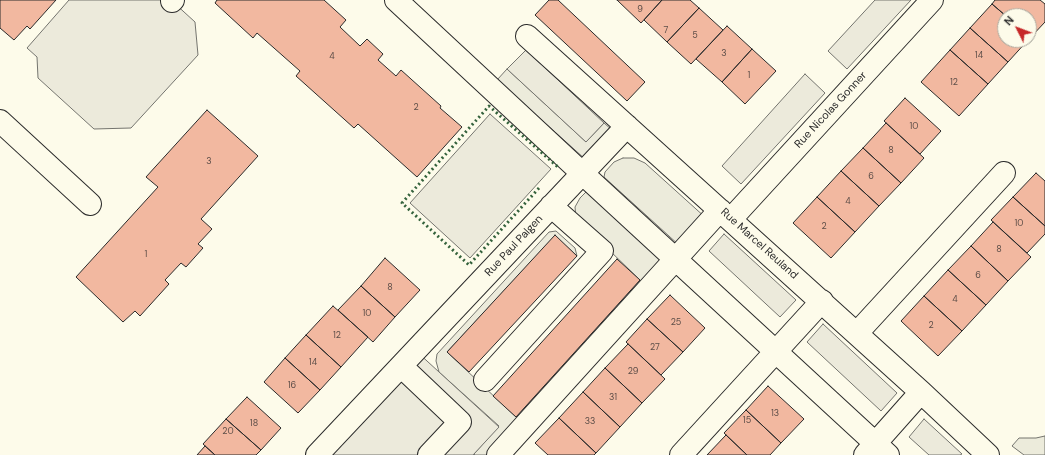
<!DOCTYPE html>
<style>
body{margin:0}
#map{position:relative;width:1045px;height:455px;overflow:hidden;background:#fdfbea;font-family:"DM Sans",sans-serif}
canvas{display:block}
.north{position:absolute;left:997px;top:8px;width:40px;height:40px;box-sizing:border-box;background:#fdfbea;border:1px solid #a9a89e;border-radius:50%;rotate:312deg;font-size:11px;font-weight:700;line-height:16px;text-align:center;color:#2b2b2b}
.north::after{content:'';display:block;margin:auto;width:14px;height:18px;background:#c62828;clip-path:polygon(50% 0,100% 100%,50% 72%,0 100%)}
</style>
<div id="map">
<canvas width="1045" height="455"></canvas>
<div class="north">N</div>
</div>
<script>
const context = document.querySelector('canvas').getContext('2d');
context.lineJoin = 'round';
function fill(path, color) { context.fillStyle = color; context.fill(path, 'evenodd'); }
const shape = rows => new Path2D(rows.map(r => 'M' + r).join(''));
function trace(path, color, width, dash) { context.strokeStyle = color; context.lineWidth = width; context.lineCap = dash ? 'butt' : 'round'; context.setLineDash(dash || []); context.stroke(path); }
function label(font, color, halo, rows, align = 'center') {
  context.font = font + ' "DM Sans",sans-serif'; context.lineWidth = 3; context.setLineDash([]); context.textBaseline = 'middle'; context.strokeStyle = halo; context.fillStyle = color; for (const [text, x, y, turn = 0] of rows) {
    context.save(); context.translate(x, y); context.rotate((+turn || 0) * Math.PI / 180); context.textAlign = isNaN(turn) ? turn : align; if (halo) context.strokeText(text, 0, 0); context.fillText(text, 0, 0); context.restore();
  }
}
const green = shape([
 [507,69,586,142,604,123,612,130,585,159,497,80,507,69],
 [623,158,634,158,645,163,706,218,680,246,604,177,605,172,614,162,623,158],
 [588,190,666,261,488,455,475,455,474,454,499,426,439,372,436,361,437,354,549,232,556,231,575,248,577,256,555,236,447,352,516,417,640,280,576,218,575,207,580,198,588,190],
 [1045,436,1045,455,1024,455,1012,446,1019,438,1036,438,1045,436]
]);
const parking = shape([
 [69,0,173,0,172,1,195,22,198,55,131,128,94,129,38,78,37,57,27,48,69,0],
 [875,0,911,0,847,69,828,51,875,0],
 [526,50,604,123,586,142,507,69,526,50],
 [805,74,825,93,741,184,722,166,805,74],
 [490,114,551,169,470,258,410,203,490,114],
 [724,234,796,300,780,317,709,251,724,234],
 [823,324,897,393,881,411,807,342,823,324],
 [415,350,499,427,473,455,317,455,415,350],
 [924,419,962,454,960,455,929,455,909,437,924,419]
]);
const building = shape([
 [0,0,56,0,30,29,27,26,14,40,0,28,0,0],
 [217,0,324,0,346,20,340,27,360,46,367,39,383,54,378,60,396,76,401,70,441,106,440,108,462,127,417,177,358,124,354,128,296,76,300,71,257,33,253,38,215,3,217,0],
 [549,0,558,0,645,82,627,101,535,15,549,0],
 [617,0,662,0,641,23,617,0],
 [662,0,690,0,699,8,667,42,644,20,662,0],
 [995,0,1040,0,1045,4,1045,22,1030,38,1029,16,1006,16,992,4,995,0],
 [992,4,1006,16,1005,40,1028,40,1008,62,970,28,992,4],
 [699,8,723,30,691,64,667,42,699,8],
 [727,26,752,49,722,82,696,59,727,26],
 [970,28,1008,62,988,84,950,50,970,28],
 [752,49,776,71,745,104,722,82,752,49],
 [950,50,988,84,959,116,921,82,950,50],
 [905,98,941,131,920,154,884,121,905,98],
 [207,110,258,156,201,219,212,229,198,244,203,248,186,267,181,263,165,280,169,284,140,316,135,311,123,322,76,277,158,187,146,177,207,110],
 [886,123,924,158,901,183,863,148,886,123],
 [863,148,901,183,879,206,841,171,863,148],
 [841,171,879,206,855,232,817,197,841,171],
 [1036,173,1045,181,1045,226,1013,197,1036,173],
 [817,197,855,232,831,258,793,223,817,197],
 [1013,197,1045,226,1045,234,1027,253,991,220,1013,197],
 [993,222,1031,257,1008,281,971,246,993,222],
 [555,235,577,256,469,372,447,352,555,235],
 [971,246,1008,281,986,305,948,270,971,246],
 [385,258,420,290,395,317,361,286,385,258],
 [617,259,640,280,516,417,493,396,617,259],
 [948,270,986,305,962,331,924,296,948,270],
 [361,286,395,317,373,342,338,310,361,286],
 [670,295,705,328,683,352,647,319,670,295],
 [924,296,962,331,938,356,901,321,924,296],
 [333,306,368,337,341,367,306,335,333,306],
 [647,319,683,352,661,375,626,342,647,319],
 [306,335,341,367,320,390,285,358,306,335],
 [628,344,665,379,642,403,605,368,628,344],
 [285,358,320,390,298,413,264,382,285,358],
 [605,368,642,403,620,427,583,392,605,368],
 [768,386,804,419,781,443,746,410,768,386],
 [583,392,620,427,596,453,559,418,583,392],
 [247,397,281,428,261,450,226,419,247,397],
 [746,410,781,443,770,455,747,455,724,433,746,410],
 [559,418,596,453,594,455,548,455,535,443,559,418],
 [226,419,261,450,256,455,215,455,203,444,226,419],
 [726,435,747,455,707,455,726,435],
 [205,446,215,455,197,455,205,446]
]);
const minor = shape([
 [396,0,582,173,888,455],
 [172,1,173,0],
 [527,36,921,392,988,455],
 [0,121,90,204],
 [731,219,932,0],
 [857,333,1004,173],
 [401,366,460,422,429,455],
 [485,380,602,251,551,206],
 [317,455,627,126],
 [498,455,720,210],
 [681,455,822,301],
 [865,455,921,392]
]);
const hedge = shape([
 [539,188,469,265,402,203,489,106,559,168]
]);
const numberNames = [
 ["9",640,10],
 ["7",666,31],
 ["5",695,36],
 ["3",724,54],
 ["14",979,56],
 ["4",332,57],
 ["1",749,76],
 ["12",954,83],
 ["2",416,108],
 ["10",914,127],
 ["8",891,151],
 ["3",209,162],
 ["6",871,177],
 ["4",848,202],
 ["10",1019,224],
 ["2",824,227],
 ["8",999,250],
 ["1",146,255],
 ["6",978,276],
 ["8",390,288],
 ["4",955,300],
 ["10",367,314],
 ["25",676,323],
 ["2",931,326],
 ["12",337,336],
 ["27",655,348],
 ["14",313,363],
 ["29",633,372],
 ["16",292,386],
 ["31",613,398],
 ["13",775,414],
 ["15",747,421],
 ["33",590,422],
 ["18",254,424],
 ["20",228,432]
];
const streetNames = [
 ["Rue Nicolas Gonner",831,110,-47],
 ["Rue Marcel Reuland",759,244,42],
 ["Rue Paul Palgen",514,246,-47]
];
fill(green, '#ecebdb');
trace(green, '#74746e', 1);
fill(parking, '#eceadb');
trace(parking, '#74746e', 1);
fill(building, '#f2b8a0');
trace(building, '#2b2b2b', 1);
trace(minor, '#2b2b2b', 24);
trace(minor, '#fdfbea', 22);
trace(hedge, '#34623c', 3, [2, 3]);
label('9px', '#5d4e48', null, numberNames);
label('11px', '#2b2b2b', '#fdfbea', streetNames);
</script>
